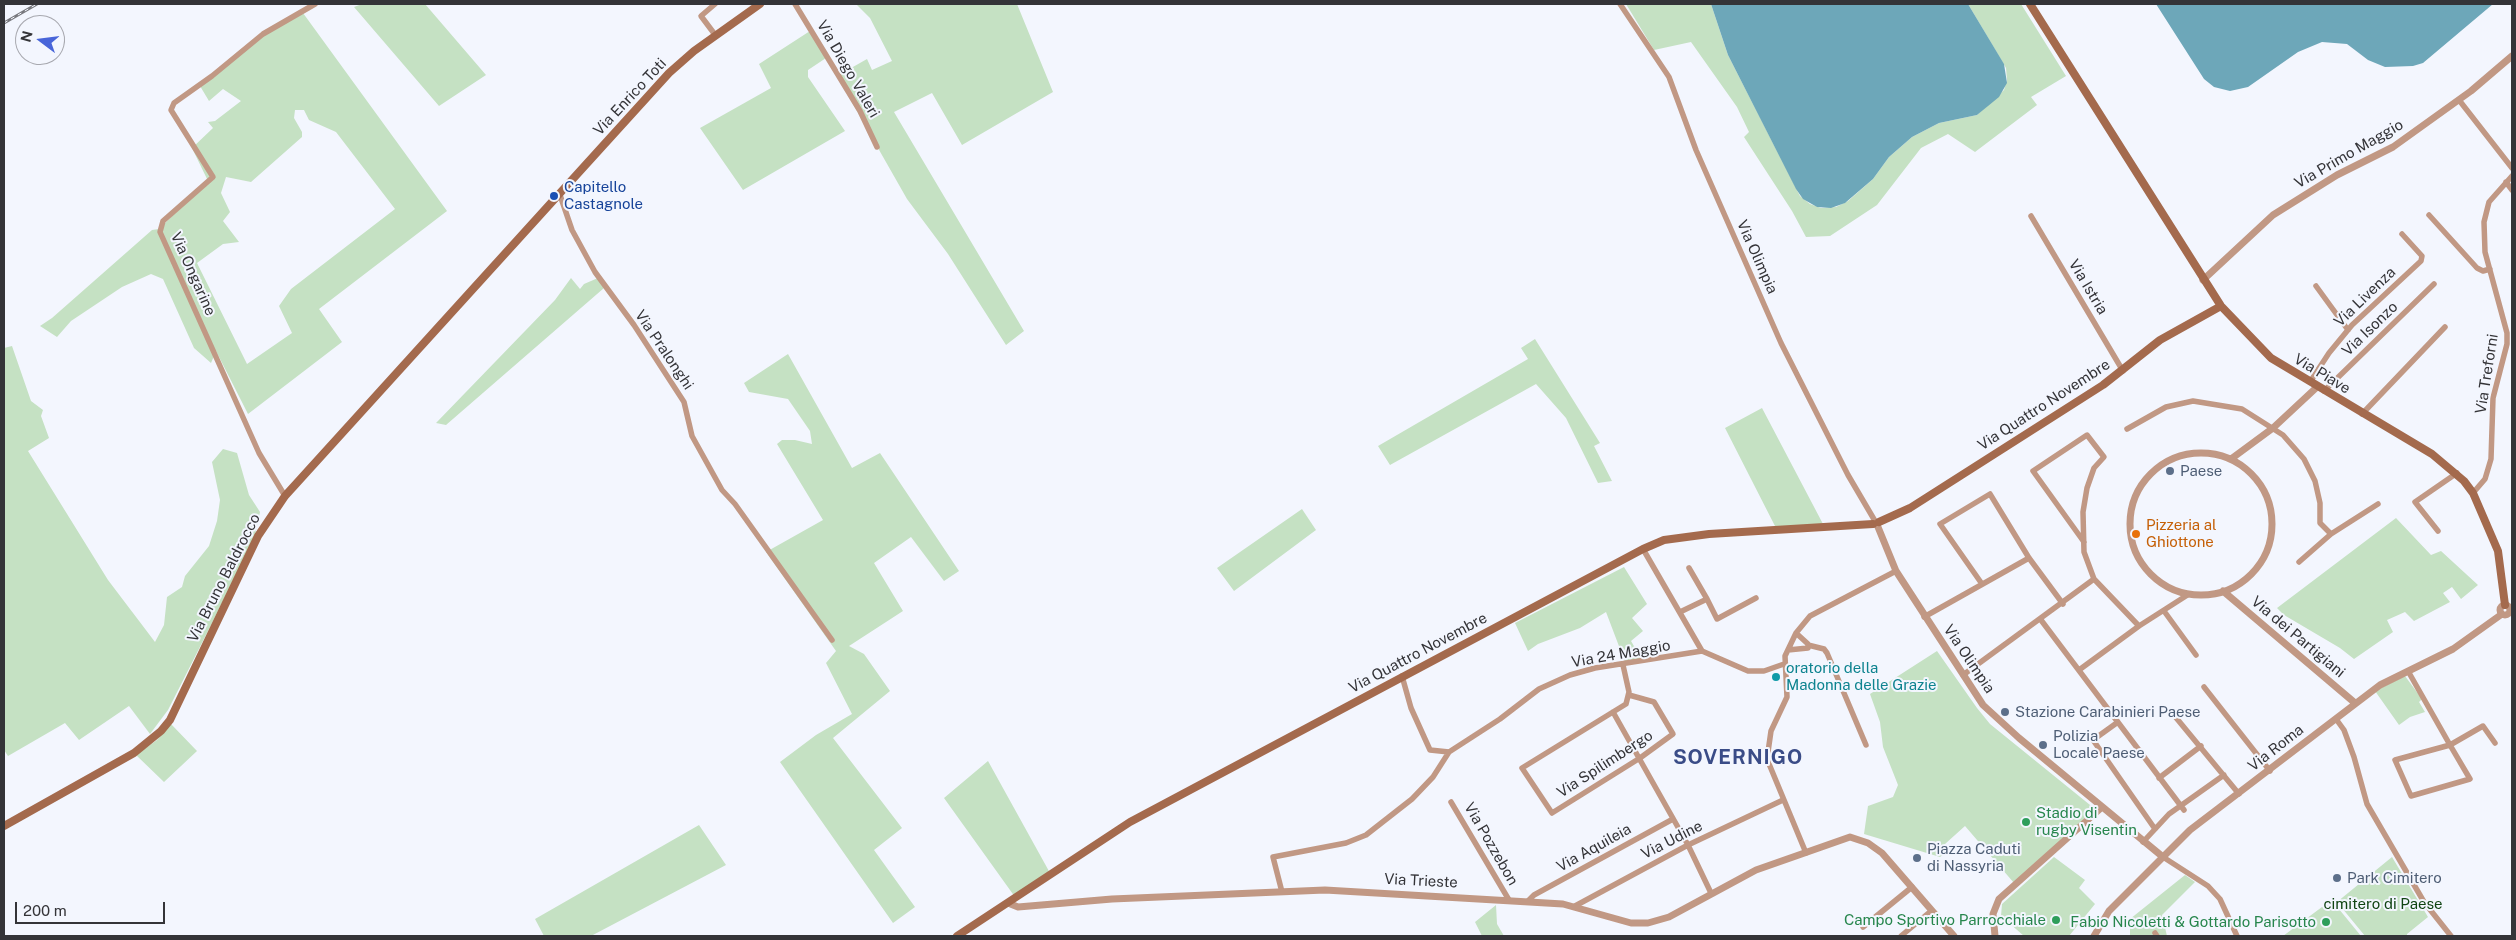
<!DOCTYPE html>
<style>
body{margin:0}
#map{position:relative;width:2516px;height:940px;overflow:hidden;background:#f3f6fe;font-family:"Public Sans",sans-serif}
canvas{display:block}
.frame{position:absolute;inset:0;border:5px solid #343438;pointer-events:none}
.north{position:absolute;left:15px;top:15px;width:50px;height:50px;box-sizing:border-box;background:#f3f6fe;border:1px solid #a7a8af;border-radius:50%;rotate:285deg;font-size:14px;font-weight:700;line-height:20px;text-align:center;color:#343438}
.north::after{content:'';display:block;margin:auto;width:18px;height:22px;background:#4865d9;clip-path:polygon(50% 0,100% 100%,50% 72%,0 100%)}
.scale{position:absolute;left:15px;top:902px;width:150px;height:22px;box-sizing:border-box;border:2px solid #343438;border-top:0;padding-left:6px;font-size:15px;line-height:18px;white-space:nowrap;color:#343438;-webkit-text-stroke:4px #f3f6fe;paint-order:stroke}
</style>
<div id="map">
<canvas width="2516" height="940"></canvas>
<div class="frame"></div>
<div class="north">N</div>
<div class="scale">200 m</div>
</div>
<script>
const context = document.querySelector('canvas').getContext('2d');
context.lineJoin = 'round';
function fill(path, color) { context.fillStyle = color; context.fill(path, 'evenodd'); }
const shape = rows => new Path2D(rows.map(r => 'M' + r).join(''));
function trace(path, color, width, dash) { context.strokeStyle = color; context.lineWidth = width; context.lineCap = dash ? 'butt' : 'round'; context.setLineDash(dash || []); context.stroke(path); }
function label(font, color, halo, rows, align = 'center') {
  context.font = font + ' "Public Sans",sans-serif'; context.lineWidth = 4; context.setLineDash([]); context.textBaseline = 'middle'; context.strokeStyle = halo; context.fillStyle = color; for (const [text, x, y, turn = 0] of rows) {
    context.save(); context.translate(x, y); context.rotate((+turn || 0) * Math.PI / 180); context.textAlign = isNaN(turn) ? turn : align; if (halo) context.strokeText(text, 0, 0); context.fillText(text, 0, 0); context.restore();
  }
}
const green = shape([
 [362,4,425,4,486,75,439,106,354,7],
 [856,4,1017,4,1053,92,962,145,932,93,894,112,1024,331,1006,345,948,254,907,199,837,76,867,59,872,70,892,61,870,18],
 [1626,4,1711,4,1728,55,1800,196,1810,204,1821,208,1836,207,1848,201,1873,179,1889,157,1912,137,1939,123,1977,115,2004,90,2007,80,2006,68,1968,4,2021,4,2066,76,2031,97,2037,105,1975,152,1948,134,1921,148,1877,205,1830,236,1806,237,1792,211,1744,137,1749,132,1737,107,1691,42,1654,50],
 [303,13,447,211,319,309,342,342,248,414,216,351,211,363,194,348,163,279,151,274,122,287,71,321,57,337,40,326,52,318,152,230,159,229,208,181,192,148,213,128,208,122,215,121,241,101,223,89,209,101,200,86,241,49],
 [295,110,304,110,309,120,336,132,395,209,291,289,279,306,292,333,247,364,197,263,223,244,239,242,223,221,230,212,221,193,226,177,251,182,302,137,302,132,294,118],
 [810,31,826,58,808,70,808,77,845,131,743,190,700,128,771,88,759,64],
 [571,278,580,289,584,284,598,278,604,288,446,425,436,423,555,300],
 [1535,339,1600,443,1594,446,1612,481,1598,483,1566,418,1536,384,1390,465,1378,446,1528,359,1521,348],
 [12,346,31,401,43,410,41,416,49,438,28,451,108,580,155,642,164,625,167,597,182,587,185,576,209,546,217,521,220,500,212,462,223,449,237,453,249,495,260,512,255,535,210,627,168,710,150,734,129,706,79,740,65,723,8,756,4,750,4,348],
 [788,354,852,468,880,453,959,571,944,581,911,537,874,563,903,611,849,646,864,654,890,691,833,738,902,828,874,850,915,907,893,923,780,762,816,735,852,714,826,663,836,651,766,552,823,520,777,444,782,440,795,440,812,444,810,431,788,399,749,392,744,383],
 [1762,408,1823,524,1776,528,1725,428],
 [1302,509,1316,530,1234,591,1217,568],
 [2396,518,2431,555,2441,551,2478,585,2461,599,2452,587,2443,593,2450,602,2414,621,2405,612,2387,620,2393,632,2354,659,2340,648,2284,615,2277,608],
 [1624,567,1647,604,1632,618,1643,631,1631,641,1642,660,1625,662,1606,612,1580,628,1538,644,1528,651,1515,623],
 [1937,651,1977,708,1990,724,2095,809,2014,883,1965,826,1945,844,1942,848,1944,854,1940,857,1864,834,1868,806,1893,797,1898,785,1883,747,1880,722,1870,694],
 [2405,676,2422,699,2419,702,2425,712,2410,717,2399,725,2375,691],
 [171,724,197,751,164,782,136,755,157,740],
 [988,761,1050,873,1015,897,944,798],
 [699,825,726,865,591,936,544,936,535,919],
 [2054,857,2085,880,2079,888,2095,904,2069,936,2024,936,2001,916,2002,904],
 [2392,857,2428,917,2407,934,2407,936,2365,936,2337,902],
 [2185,875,2195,882,2162,915,2167,936,2130,936,2130,919],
 [2334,903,2361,936,2283,936,2322,907],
 [1496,905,1497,924,1504,936,1482,936,1475,922]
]);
const water = shape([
 [1711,4,1968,4,2004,64,2007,83,1999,97,1977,115,1939,123,1912,137,1889,157,1873,179,1845,203,1831,208,1817,207,1803,199,1796,189,1728,55],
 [2156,4,2493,4,2423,63,2413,66,2385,67,2368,60,2347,44,2322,42,2298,52,2248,87,2230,91,2214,87,2204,79]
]);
const minor = shape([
 [715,4,701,16,716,36],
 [795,4,860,111,877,147],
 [1620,4,1669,77,1696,150,1781,343,1848,475,1875,521],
 [2459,100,2512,168],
 [2506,182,2512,190],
 [560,195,572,230,595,272,634,325,684,402,692,436,722,490,735,504,832,640],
 [2429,215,2477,268,2483,271,2490,269],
 [2031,216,2123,371],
 [2316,286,2348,330],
 [2310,382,2329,353,2352,325,2421,261,2422,256,2402,234],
 [2324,391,2434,284],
 [2362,414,2445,327],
 [2127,429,2166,407,2193,401,2242,409,2283,435,2304,459,2315,481,2320,503,2320,523,2331,534,2299,562],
 [2473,493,2485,479,2491,459,2493,398,2507,344,2507,333,2485,252,2484,222,2489,202,2512,176],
 [285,496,259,453,160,232,163,221,213,177,171,110,174,103,212,76,263,34,315,4],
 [2438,531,2415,502,2457,473],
 [2331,534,2378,504],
 [2084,542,2033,471,2087,435,2104,457,2094,468,2087,488,2083,512,2084,552,2094,579,2139,626],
 [1643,549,1702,651],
 [1689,568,1707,599],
 [1982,584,1940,524,1990,494,2029,558,2063,604],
 [2164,611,2196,655],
 [1680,612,1707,599,1717,619,1756,598],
 [1924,617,2029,558],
 [2041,620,2184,810],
 [1808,645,1824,649,1827,653,1866,745],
 [1788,650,1808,648,1808,644,1796,633],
 [1623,665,1629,692,1626,704,1522,768,1552,813,1640,758,1673,734,1654,702,1629,695],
 [2079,670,2139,626,2189,594],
 [2408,671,2450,745,2470,779,2411,796,2395,760,2450,745,2483,726,2495,743],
 [1963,675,2094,579],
 [1402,676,1411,708,1430,750,1449,752,1500,719,1539,689,1570,675,1595,668,1702,651,1748,671,1764,671,1784,664],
 [2204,687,2270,771],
 [1613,712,1688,845,1711,893],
 [2173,714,2239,794],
 [2336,719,2344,730,2354,757,2367,804,2424,902,2451,936],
 [2118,722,2093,740,2155,829],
 [2159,778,2201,746],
 [1451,802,1509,900],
 [2143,842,2169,814,2224,775],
 [1806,853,1767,759,1771,731,1787,697,1785,656,1796,633,1810,616,1896,571],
 [2163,857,2208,886,2220,899,2237,936],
 [1282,892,1273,857,1346,843,1366,835,1412,799,1433,777,1449,752],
 [1528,901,1534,895,1673,819],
 [1575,906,1688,845,1783,800],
 [1863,927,1912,887],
 [2155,933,2157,936],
 [1901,936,1931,911]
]);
const tertiary = shape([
 [2203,280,2273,215,2337,175,2393,147,2471,91,2512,56],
 '2130 524a71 71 0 1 1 142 0a71 71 0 1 1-142 0Z',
 [2231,459,2273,428,2317,387],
 [1878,527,1896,571,1983,705,2019,738,2163,857],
 [2223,591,2355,703],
 '2500 610a5 5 0 1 1 10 0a5 5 0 1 1-10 0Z',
 [1008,903,1018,907,1112,899,1325,890,1563,904,1631,923,1648,923,1669,917,1756,870,1850,837,1868,843,1882,853,1954,936],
 [1995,936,1993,914,1999,899,2101,808],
 [2094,936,2109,911,2190,830,2380,685,2453,649,2502,614]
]);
const secondary = shape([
 [2030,4,2221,306,2271,358,2432,454,2464,481,2473,493,2498,551,2505,605],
 [1879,522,1910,508,2103,385,2160,340,2221,306],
 [4,826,134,753,161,731,170,720,258,536,285,496,669,73,694,51,760,4],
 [957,936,1130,822,1643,549,1664,540,1709,534,1873,524]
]);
const rail = shape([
 [4,23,37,4]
]);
const markers = [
 [554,196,5,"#1a4fb4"],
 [2170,471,5,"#5c6f8a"],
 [2136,534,5,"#e8710a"],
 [1776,677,5,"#0f9aa8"],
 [2005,712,5,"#5c6f8a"],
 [2043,745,5,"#5c6f8a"],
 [2026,822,5,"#2e9e5b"],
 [1917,858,5,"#5c6f8a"],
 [2337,878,5,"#5c6f8a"],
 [2056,920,5,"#2e9e5b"],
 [2326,922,5,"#2e9e5b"]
];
const streetNames = [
 ["Via Diego Valeri",848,69,60],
 ["Via Enrico Toti",630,97,-47],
 ["Via Primo Maggio",2349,154,-30],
 ["Via Olimpia",1757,257,66],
 ["Via Ongarine",193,274,66],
 ["Via Istria",2088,287,59],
 ["Via Livenza",2365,297,-44],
 ["Via Isonzo",2370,329,-44],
 ["Via Pralonghi",664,350,56],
 ["Via Piave",2322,374,31],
 ["Via Treforni",2487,374,-81],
 ["Via Quattro Novembre",2044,405,-33],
 ["Via Bruno Baldrocco",224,578,-63],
 ["Via dei Partigiani",2298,637,40],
 ["Via Quattro Novembre",1418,653,-28],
 ["Via 24 Maggio",1621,654,-10],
 ["Via Olimpia",1969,659,56],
 ["Via Roma",2276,748,-38],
 ["Via Spilimbergo",1605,764,-33],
 ["Via Udine",1672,840,-27],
 ["Via Pozzebon",1491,844,60],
 ["Via Aquileia",1594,848,-29],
 ["Via Trieste",1421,881,3]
];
const transitNames = [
 ["Capitello",564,187],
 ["Castagnole",564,204]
];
const serviceNames = [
 ["Paese",2180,471],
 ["Stazione Carabinieri Paese",2015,712],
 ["Polizia",2053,736],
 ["Locale Paese",2053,753],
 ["Piazza Caduti",1927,849],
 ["di Nassyria",1927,866],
 ["Park Cimitero",2347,878]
];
const foodNames = [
 ["Pizzeria al",2146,525],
 ["Ghiottone",2146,542]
];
const cultureNames = [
 ["oratorio della",1786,668],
 ["Madonna delle Grazie",1786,685]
];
const leisureNames = [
 ["Stadio di",2036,813,"left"],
 ["rugby Visentin",2036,830,"left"],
 ["Campo Sportivo Parrocchiale",2046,920],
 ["Fabio Nicoletti & Gottardo Parisotto",2316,922]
];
const parkNames = [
 ["cimitero di Paese",2383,904]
];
const districtNames = [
 ["SOVERNIGO",1738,758]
];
fill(green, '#c5e1c3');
fill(water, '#6da7b9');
trace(minor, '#c19884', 5.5);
trace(tertiary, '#c19884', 7);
trace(secondary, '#a46a4d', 8);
trace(rail, '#77787d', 3);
trace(rail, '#f3f6fe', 1, [4]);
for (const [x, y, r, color] of markers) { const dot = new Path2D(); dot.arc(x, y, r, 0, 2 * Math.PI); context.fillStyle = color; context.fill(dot); trace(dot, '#f3f6fe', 2); }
label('15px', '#343438', '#f3f6fe', streetNames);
label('15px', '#164399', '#f3f6fe', transitNames, 'left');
label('15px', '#4e5e75', '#f3f6fe', serviceNames, 'left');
label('15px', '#c56008', '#f3f6fe', foodNames, 'left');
label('15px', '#0d838f', '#f3f6fe', cultureNames, 'left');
label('15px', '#27864d', '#f3f6fe', leisureNames, 'right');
label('15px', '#104413', '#f3f6fe', parkNames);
context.letterSpacing = '1px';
label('bold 20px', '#3a4c87', '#f3f6fe', districtNames);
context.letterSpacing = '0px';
</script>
